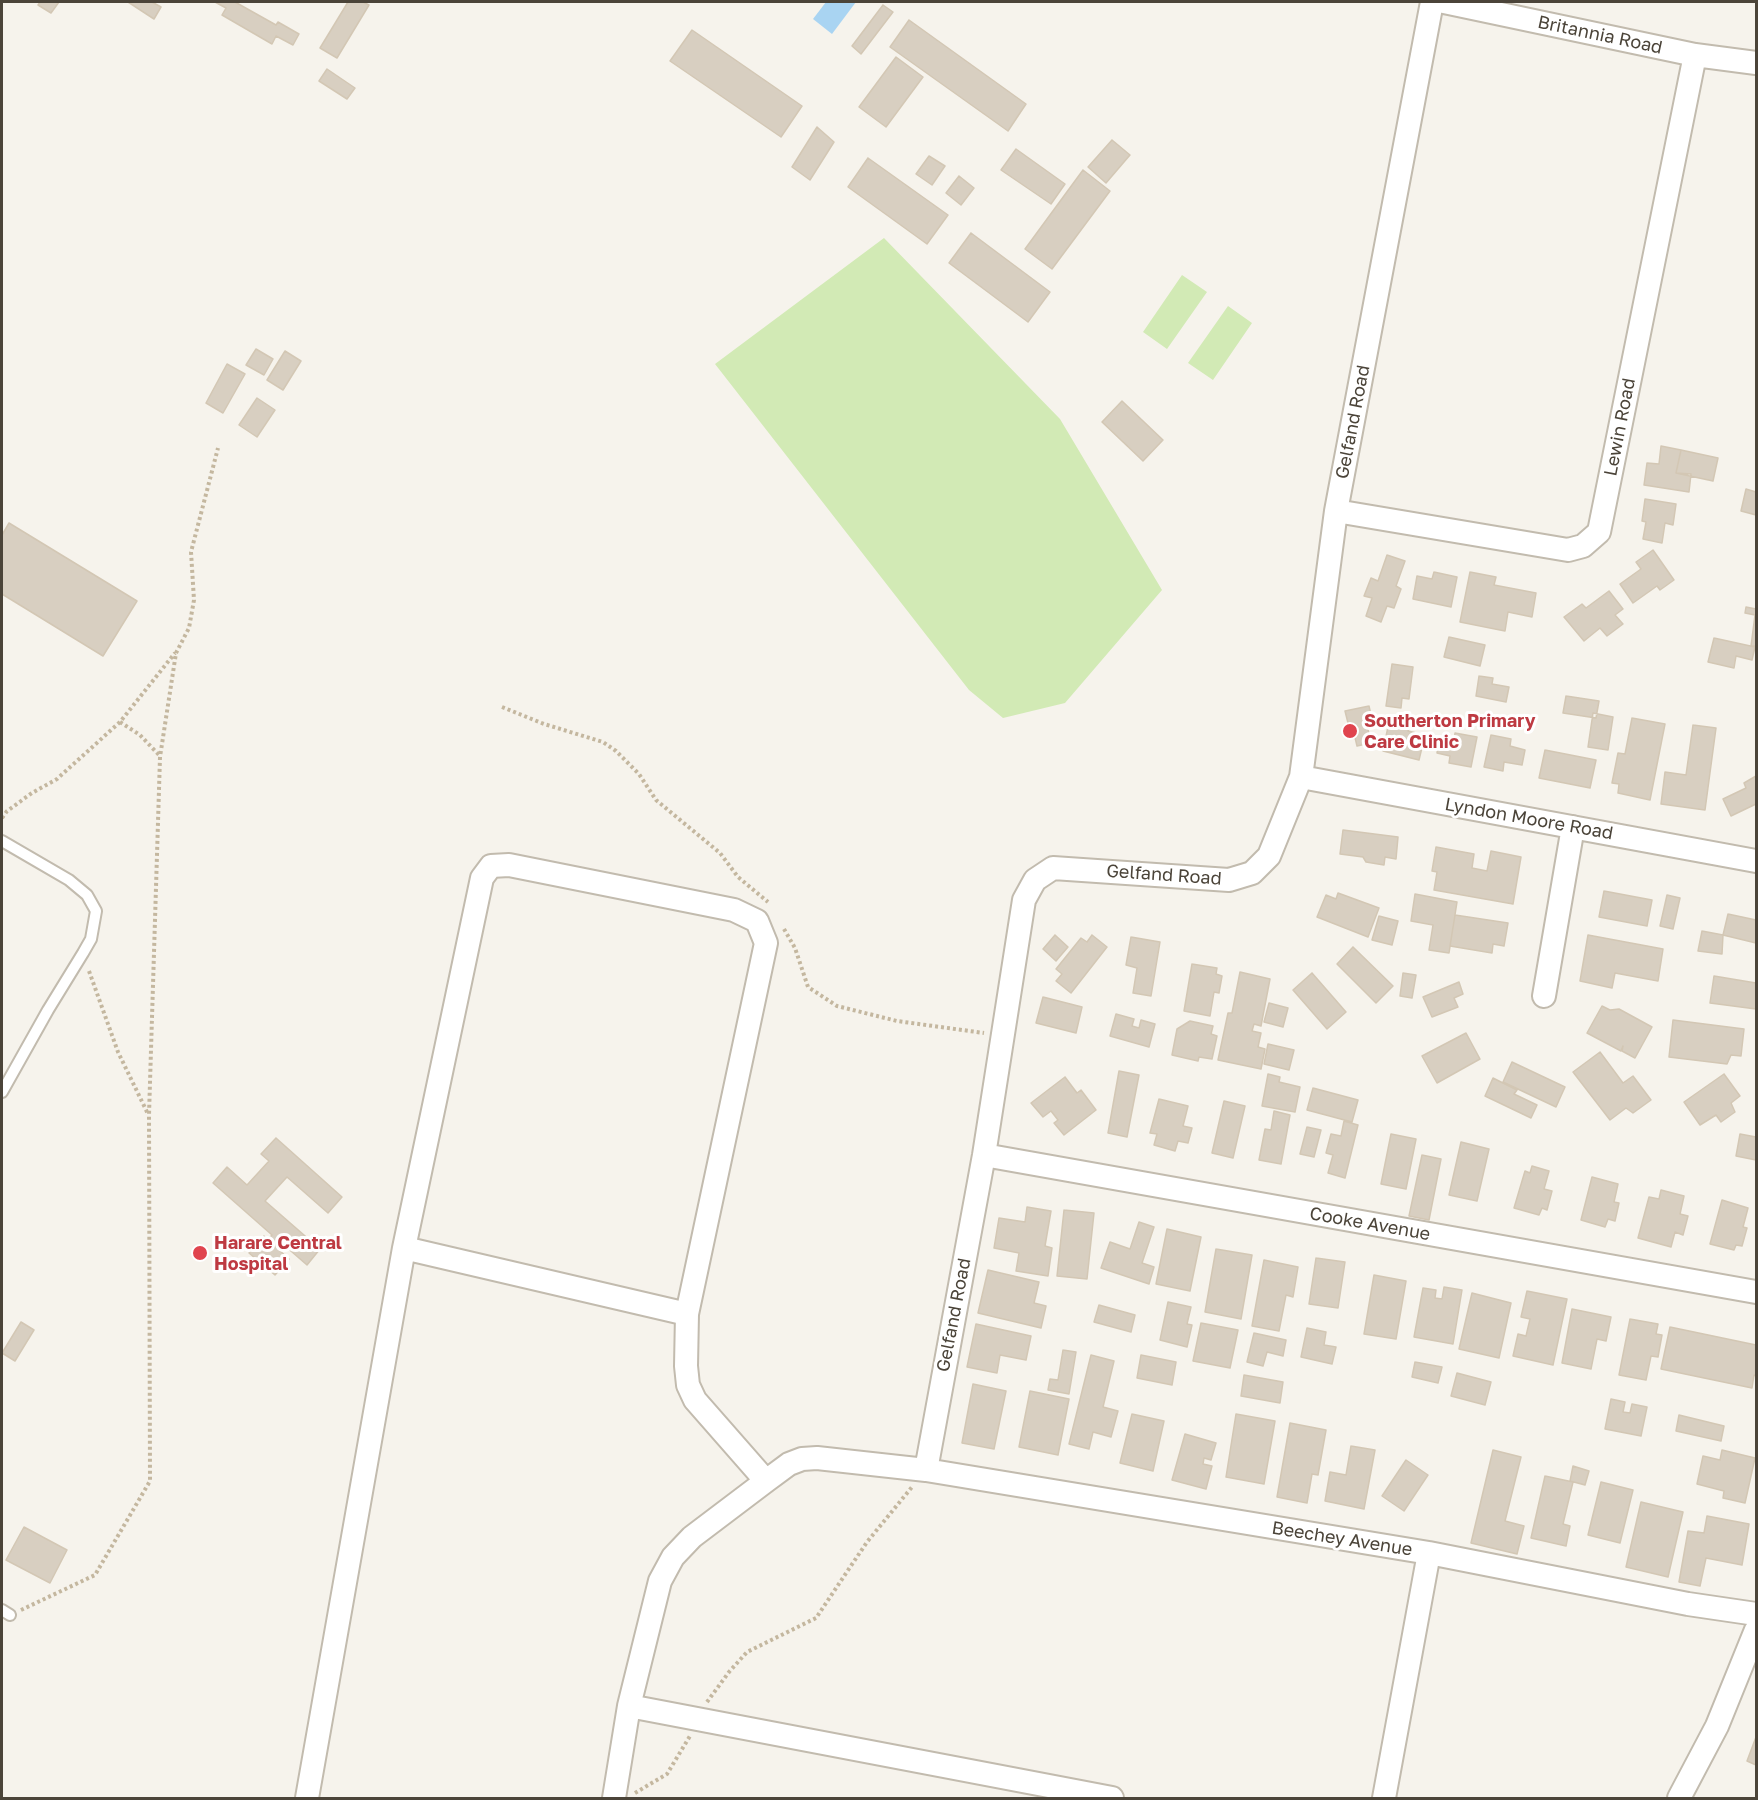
<!DOCTYPE html>
<style>
body{margin:0}
#map{position:relative;width:1758px;height:1800px;overflow:hidden;background:#f6f3ec;font-family:"Golos Text",sans-serif}
canvas{display:block}
.frame{position:absolute;inset:0;border:3px solid #4b4439;pointer-events:none}
</style>
<div id="map">
<canvas width="1758" height="1800"></canvas>
<div class="frame"></div>
</div>
<script>
const context = document.querySelector('canvas').getContext('2d');
context.lineJoin = 'round';
function fill(path, color) { context.fillStyle = color; context.fill(path, 'evenodd'); }
const shape = rows => new Path2D(rows.map(r => 'M' + r).join(''));
function trace(path, color, width, dash) { context.strokeStyle = color; context.lineWidth = width; context.lineCap = dash ? 'butt' : 'round'; context.setLineDash(dash || []); context.stroke(path); }
function label(font, color, halo, rows, align = 'center') {
  context.font = font + ' "Golos Text",sans-serif'; context.lineWidth = 6; context.setLineDash([]); context.textBaseline = 'middle'; context.strokeStyle = halo; context.fillStyle = color; for (const [text, x, y, turn = 0] of rows) {
    context.save(); context.translate(x, y); context.rotate((+turn || 0) * Math.PI / 180); context.textAlign = isNaN(turn) ? turn : align; if (halo) context.strokeText(text, 0, 0); context.fillText(text, 0, 0); context.restore();
  }
}
const green = shape([
 [884,238,1060,419,1162,590,1065,703,1003,718,969,690,715,364],
 [1182,275,1207,292,1167,349,1143,332],
 [1228,306,1252,323,1213,380,1188,363]
]);
const water = shape([
 [826,2,856,2,832,34,813,19]
]);
const building = shape([
 [40,2,59,2,51,13,38,5,40,2],
 [128,2,152,2,161,7,154,19,128,2],
 [215,2,235,2,276,25,278,22,299,34,293,45,276,36,272,44,222,15,226,8,215,2],
 [348,2,363,2,369,5,337,58,320,48,348,2],
 [883,5,893,12,861,54,852,46,883,5],
 [909,20,1026,104,1008,131,890,47,909,20],
 [692,30,802,106,781,137,670,61,692,30],
 [896,57,923,77,886,127,859,107,896,57],
 [327,69,355,88,347,99,319,81,327,69],
 [817,127,834,142,810,180,792,167,817,127],
 [1112,140,1130,155,1106,183,1088,167,1112,140],
 [1016,149,1065,184,1051,204,1001,170,1016,149],
 [929,156,945,166,932,185,916,174,929,156],
 [868,158,948,215,927,244,848,187,868,158],
 [1083,170,1110,191,1052,269,1025,249,1083,170],
 [959,176,974,188,961,205,946,193,959,176],
 [971,233,1050,292,1028,322,949,263,971,233],
 [256,349,273,359,264,375,246,365,256,349],
 [285,351,301,361,283,390,267,380,285,351],
 [227,364,245,374,223,413,206,403,227,364],
 [257,398,275,410,257,437,239,425,257,398],
 [1122,401,1163,440,1143,461,1102,422,1122,401],
 [1661,446,1681,450,1676,473,1691,474,1689,492,1644,485,1647,463,1659,464,1661,446],
 [1681,450,1718,458,1713,481,1676,473,1681,450],
 [1746,489,1756,492,1756,515,1741,511,1746,489],
 [1645,499,1676,504,1673,525,1665,523,1662,543,1643,539,1646,522,1642,521,1645,499],
 [9,523,137,601,103,656,2,594,2,535,9,523],
 [1653,550,1674,580,1660,590,1657,586,1633,603,1620,584,1641,569,1636,562,1653,550],
 [1387,555,1405,561,1396,586,1401,589,1394,608,1387,606,1381,622,1366,616,1372,598,1364,596,1371,578,1378,581,1387,555],
 [1434,572,1457,577,1451,607,1413,599,1417,576,1432,579,1434,572],
 [1470,572,1496,577,1494,585,1536,593,1532,617,1508,612,1505,631,1460,622,1470,572],
 [1609,591,1623,609,1615,615,1623,624,1607,636,1600,628,1584,641,1564,617,1582,604,1586,608,1609,591],
 [1746,607,1756,609,1756,646,1751,646,1755,615,1745,613,1746,607],
 [1449,637,1485,645,1480,666,1444,657,1449,637],
 [1714,638,1755,647,1752,660,1736,656,1734,668,1708,662,1714,638],
 [1392,664,1413,667,1409,699,1402,698,1401,708,1386,706,1392,664],
 [1479,676,1493,678,1492,684,1509,687,1506,702,1476,696,1479,676],
 [1566,696,1599,701,1596,718,1563,713,1566,696],
 [1369,706,1373,724,1367,725,1371,743,1357,746,1353,729,1350,731,1345,711,1369,706],
 [1593,713,1613,717,1608,750,1588,747,1593,713],
 [1632,718,1665,724,1650,800,1618,793,1619,784,1612,783,1618,753,1625,754,1632,718],
 [1389,722,1410,726,1408,731,1425,735,1419,760,1383,751,1389,722],
 [1693,725,1716,728,1705,810,1661,804,1665,772,1686,775,1693,725],
 [1455,733,1477,737,1471,767,1449,763,1450,756,1437,753,1440,737,1454,740,1455,733],
 [1491,735,1511,739,1510,746,1525,750,1522,765,1504,762,1503,771,1484,767,1491,735],
 [1545,750,1596,760,1590,788,1539,778,1545,750],
 [1756,776,1756,804,1731,816,1723,799,1746,788,1744,783,1756,776],
 [1343,830,1398,837,1396,859,1385,857,1384,865,1366,862,1363,857,1340,854,1343,830],
 [1436,847,1474,854,1472,868,1487,871,1491,851,1521,857,1513,904,1434,890,1437,872,1432,871,1436,847],
 [1604,891,1652,900,1647,926,1599,917,1604,891],
 [1338,893,1379,908,1368,937,1317,917,1326,895,1336,899,1338,893],
 [1415,894,1457,902,1449,953,1429,950,1433,925,1411,921,1415,894],
 [1667,895,1680,898,1673,929,1660,926,1667,895],
 [1728,914,1756,920,1756,943,1723,935,1728,914],
 [1455,915,1508,923,1504,946,1493,944,1492,953,1450,946,1455,915],
 [1379,916,1398,921,1392,945,1372,940,1379,916],
 [1702,931,1723,935,1722,954,1698,951,1702,931],
 [1055,935,1068,947,1056,961,1043,949,1055,935],
 [1092,935,1107,947,1071,993,1056,981,1062,974,1056,969,1081,938,1087,942,1092,935],
 [1588,935,1663,949,1658,981,1615,973,1612,988,1580,981,1588,935],
 [1131,937,1160,942,1151,996,1133,993,1137,968,1126,965,1131,937],
 [1353,947,1393,986,1376,1003,1337,964,1353,947],
 [1192,964,1217,968,1216,974,1222,976,1219,993,1214,992,1210,1016,1184,1011,1192,964],
 [1240,972,1270,979,1261,1026,1254,1024,1252,1031,1261,1033,1258,1047,1265,1049,1261,1069,1218,1060,1228,1013,1232,1013,1240,972],
 [1312,973,1346,1012,1327,1029,1293,990,1312,973],
 [1403,973,1416,975,1412,998,1400,996,1403,973],
 [1714,976,1756,983,1756,1009,1710,1003,1714,976],
 [1459,982,1463,994,1454,998,1458,1007,1432,1017,1423,997,1459,982],
 [1043,997,1082,1007,1076,1033,1036,1023,1043,997],
 [1269,1003,1288,1008,1283,1027,1264,1022,1269,1003],
 [1602,1006,1610,1010,1619,1009,1652,1027,1635,1058,1622,1051,1623,1046,1621,1051,1587,1033,1602,1006],
 [1116,1014,1134,1019,1132,1026,1139,1028,1141,1020,1155,1024,1149,1047,1110,1036,1116,1014],
 [1673,1020,1744,1029,1741,1056,1731,1055,1727,1064,1669,1057,1673,1020],
 [1190,1021,1213,1026,1211,1034,1217,1036,1212,1059,1199,1057,1198,1061,1172,1055,1177,1029,1190,1021],
 [1466,1033,1480,1059,1437,1083,1422,1056,1466,1033],
 [1268,1044,1294,1050,1289,1070,1264,1064,1268,1044],
 [1600,1052,1623,1083,1633,1076,1651,1100,1633,1113,1626,1108,1610,1120,1573,1072,1600,1052],
 [1512,1062,1565,1087,1556,1107,1503,1082,1512,1062],
 [1119,1071,1139,1075,1127,1137,1108,1133,1119,1071],
 [1268,1074,1280,1077,1279,1082,1300,1087,1295,1112,1262,1106,1268,1074],
 [1724,1074,1740,1096,1731,1103,1735,1112,1721,1122,1716,1115,1700,1125,1684,1102,1724,1074],
 [1065,1077,1077,1093,1081,1090,1096,1110,1064,1135,1054,1123,1058,1120,1051,1111,1043,1117,1031,1103,1065,1077],
 [1493,1078,1517,1090,1514,1094,1537,1105,1531,1118,1485,1096,1493,1078],
 [1313,1088,1358,1100,1352,1122,1307,1110,1313,1088],
 [1159,1099,1188,1106,1183,1126,1192,1128,1188,1143,1178,1141,1175,1151,1154,1145,1157,1134,1150,1133,1159,1099],
 [1224,1101,1245,1106,1233,1158,1212,1153,1224,1101],
 [1274,1111,1290,1115,1281,1164,1259,1160,1265,1129,1271,1130,1274,1111],
 [1344,1121,1358,1125,1345,1178,1328,1173,1333,1155,1326,1153,1331,1134,1341,1136,1344,1121],
 [1307,1127,1321,1130,1314,1157,1300,1154,1307,1127],
 [1391,1134,1416,1139,1406,1189,1381,1184,1391,1134],
 [1740,1134,1756,1137,1756,1160,1736,1156,1740,1134],
 [276,1138,342,1197,328,1213,287,1177,265,1201,320,1249,307,1265,284,1245,279,1250,289,1259,275,1275,249,1253,264,1236,267,1240,272,1235,213,1183,227,1167,247,1185,269,1161,261,1154,276,1138],
 [1461,1142,1489,1149,1477,1201,1449,1195,1461,1142],
 [1422,1155,1441,1159,1429,1220,1409,1216,1422,1155],
 [1532,1166,1549,1171,1544,1189,1552,1191,1547,1210,1542,1208,1539,1215,1514,1208,1525,1171,1530,1173,1532,1166],
 [1592,1177,1618,1184,1614,1202,1619,1203,1615,1221,1608,1219,1605,1227,1581,1220,1592,1177],
 [1661,1190,1684,1196,1680,1214,1688,1216,1683,1235,1675,1232,1671,1247,1638,1238,1649,1197,1659,1199,1661,1190],
 [1722,1200,1748,1208,1743,1227,1747,1228,1742,1246,1736,1245,1734,1250,1710,1244,1722,1200],
 [1027,1207,1051,1211,1045,1246,1052,1248,1048,1276,1016,1271,1019,1253,994,1248,999,1218,1025,1222,1027,1207],
 [1064,1210,1094,1213,1087,1279,1057,1276,1064,1210],
 [1139,1222,1154,1227,1142,1263,1154,1267,1149,1284,1101,1268,1110,1242,1130,1249,1139,1222],
 [1167,1229,1201,1237,1190,1291,1156,1284,1167,1229],
 [1216,1249,1252,1255,1241,1319,1205,1312,1216,1249],
 [1316,1258,1345,1262,1338,1308,1309,1304,1316,1258],
 [1264,1260,1298,1267,1293,1297,1286,1295,1279,1331,1252,1326,1264,1260],
 [988,1270,1039,1282,1034,1303,1046,1306,1041,1328,978,1313,988,1270],
 [1374,1275,1406,1281,1396,1339,1364,1334,1374,1275],
 [1444,1287,1462,1290,1453,1344,1414,1337,1423,1288,1436,1290,1435,1298,1442,1299,1444,1287],
 [1527,1291,1567,1299,1553,1365,1513,1356,1518,1334,1526,1336,1530,1319,1521,1317,1527,1291],
 [1472,1293,1511,1303,1499,1358,1459,1349,1472,1293],
 [1168,1302,1191,1307,1187,1324,1192,1325,1187,1347,1160,1340,1168,1302],
 [1099,1305,1135,1315,1131,1332,1094,1322,1099,1305],
 [1572,1309,1611,1317,1606,1341,1597,1339,1591,1369,1562,1363,1572,1309],
 [1630,1319,1658,1324,1656,1334,1662,1335,1658,1357,1651,1356,1646,1380,1619,1375,1630,1319],
 [21,1322,34,1330,15,1361,2,1353,21,1322],
 [1201,1323,1238,1330,1230,1368,1193,1361,1201,1323],
 [976,1324,1031,1336,1026,1360,1000,1355,997,1373,967,1367,976,1324],
 [1670,1327,1756,1345,1756,1376,1754,1375,1752,1388,1661,1369,1670,1327],
 [1307,1328,1326,1332,1324,1345,1336,1347,1332,1364,1301,1357,1307,1328],
 [1254,1333,1286,1340,1283,1356,1267,1352,1263,1366,1247,1362,1254,1333],
 [1063,1350,1076,1352,1069,1394,1048,1390,1050,1379,1058,1380,1063,1350],
 [1091,1355,1114,1361,1103,1407,1118,1411,1111,1437,1093,1432,1089,1449,1069,1444,1091,1355],
 [1141,1355,1176,1362,1172,1385,1137,1378,1141,1355],
 [1415,1362,1442,1367,1438,1383,1412,1377,1415,1362],
 [1457,1373,1491,1382,1485,1405,1451,1396,1457,1373],
 [1244,1375,1283,1382,1280,1403,1241,1396,1244,1375],
 [973,1384,1006,1391,994,1449,962,1443,973,1384],
 [1030,1391,1069,1399,1058,1455,1019,1447,1030,1391],
 [1611,1399,1625,1402,1623,1412,1630,1413,1632,1404,1647,1407,1641,1436,1605,1429,1611,1399],
 [1132,1414,1164,1421,1153,1471,1120,1463,1132,1414],
 [1236,1414,1275,1421,1264,1484,1226,1477,1236,1414],
 [1679,1415,1724,1426,1721,1441,1676,1431,1679,1415],
 [1290,1423,1326,1430,1318,1475,1312,1474,1307,1503,1277,1497,1290,1423],
 [1185,1434,1216,1443,1211,1460,1204,1458,1203,1464,1212,1466,1206,1489,1172,1480,1185,1434],
 [1351,1446,1375,1450,1364,1509,1325,1501,1330,1472,1346,1475,1351,1446],
 [1493,1450,1521,1457,1505,1521,1524,1526,1517,1554,1471,1543,1493,1450],
 [1722,1450,1755,1458,1745,1503,1723,1498,1724,1491,1697,1484,1703,1456,1720,1460,1722,1450],
 [1406,1460,1428,1475,1404,1511,1382,1496,1406,1460],
 [1573,1466,1589,1471,1585,1485,1570,1481,1573,1466],
 [1545,1476,1573,1482,1563,1524,1570,1526,1566,1546,1531,1538,1545,1476],
 [1601,1482,1633,1490,1620,1543,1588,1535,1601,1482],
 [1641,1502,1683,1512,1668,1577,1626,1567,1641,1502],
 [1707,1516,1749,1524,1742,1565,1706,1558,1700,1586,1679,1582,1688,1531,1704,1533,1707,1516],
 [24,1527,67,1550,50,1583,6,1560,24,1527],
 [1756,1737,1756,1765,1747,1761,1756,1737]
]);
const path = shape([
 [502,707,544,724,603,742,616,751,639,774,656,800,720,853,738,877,768,902],
 [120,722,140,735,160,756],
 [2,818,7,811,32,793,57,779,120,722,175,653],
 [784,929,795,948,808,987,837,1006,897,1021,984,1033],
 [89,971,118,1052,148,1114],
 [21,1610,95,1575,150,1481,149,1115,160,757,176,653,189,628,194,600,191,552,218,448],
 [707,1702,729,1672,747,1652,816,1618,867,1542,912,1487],
 [635,1793,667,1774,690,1736]
]);
const lane = shape([
 [2,841,69,880,87,895,96,911,91,939,83,953,48,1010,2,1092],
 [2,1610,10,1615]
]);
const street = shape([
 [1444,2,1695,55,1756,63],
 [1336,511,1568,550,1583,546,1599,532,1695,55],
 [1301,777,1756,861],
 [1544,996,1573,827],
 [984,1155,1756,1292],
 [404,1248,687,1314],
 [926,1470,984,1155,1024,900,1035,880,1053,868,1229,880,1252,873,1269,856,1301,777,1336,511,1432,2],
 [629,1706,1112,1798],
 [307,1798,404,1248,482,878,491,866,509,865,734,910,757,921,766,943,687,1314,686,1366,688,1385,695,1400,766,1481],
 [614,1798,629,1706,660,1581,673,1557,692,1537,766,1481,789,1464,802,1459,817,1458,926,1470,1429,1553,1688,1604,1756,1614],
 [1384,1798,1429,1553],
 [1679,1798,1717,1726,1756,1630]
]);
const markers = [
 [1350,731,8,"#e0444e"],
 [200,1253,8,"#e0444e"]
];
const streetNames = [
 ["Britannia Road",1600,35,12],
 ["Gelfand Road",1353,422,-79],
 ["Lewin Road",1620,427,-79],
 ["Lyndon Moore Road",1529,819,10],
 ["Gelfand Road",1164,875,4],
 ["Cooke Avenue",1370,1224,10],
 ["Gelfand Road",954,1315,-79],
 ["Beechey Avenue",1342,1539,9]
];
const healthNames = [
 ["Southerton Primary",1364,721],
 ["Care Clinic",1364,742],
 ["Harare Central",214,1243],
 ["Hospital",214,1264]
];
fill(green, '#d2eab5');
fill(water, '#a9d4f2');
fill(building, '#d8cfc1');
trace(building, '#d3c7b4', 1.5);
trace(lane, '#c2bbae', 14);
trace(street, '#c2bbae', 26);
trace(path, '#c4b79f', 4, [3, 3]);
trace(lane, '#fff', 10);
trace(street, '#fff', 22);
for (const [x, y, r, color] of markers) { const dot = new Path2D(); dot.arc(x, y, r, 0, 2 * Math.PI); context.fillStyle = color; context.fill(dot); trace(dot, '#fff', 2); }
label('18px', '#4b4439', '#fff', streetNames);
label('bold 18px', '#be3a42', '#fff', healthNames, 'left');
</script>
